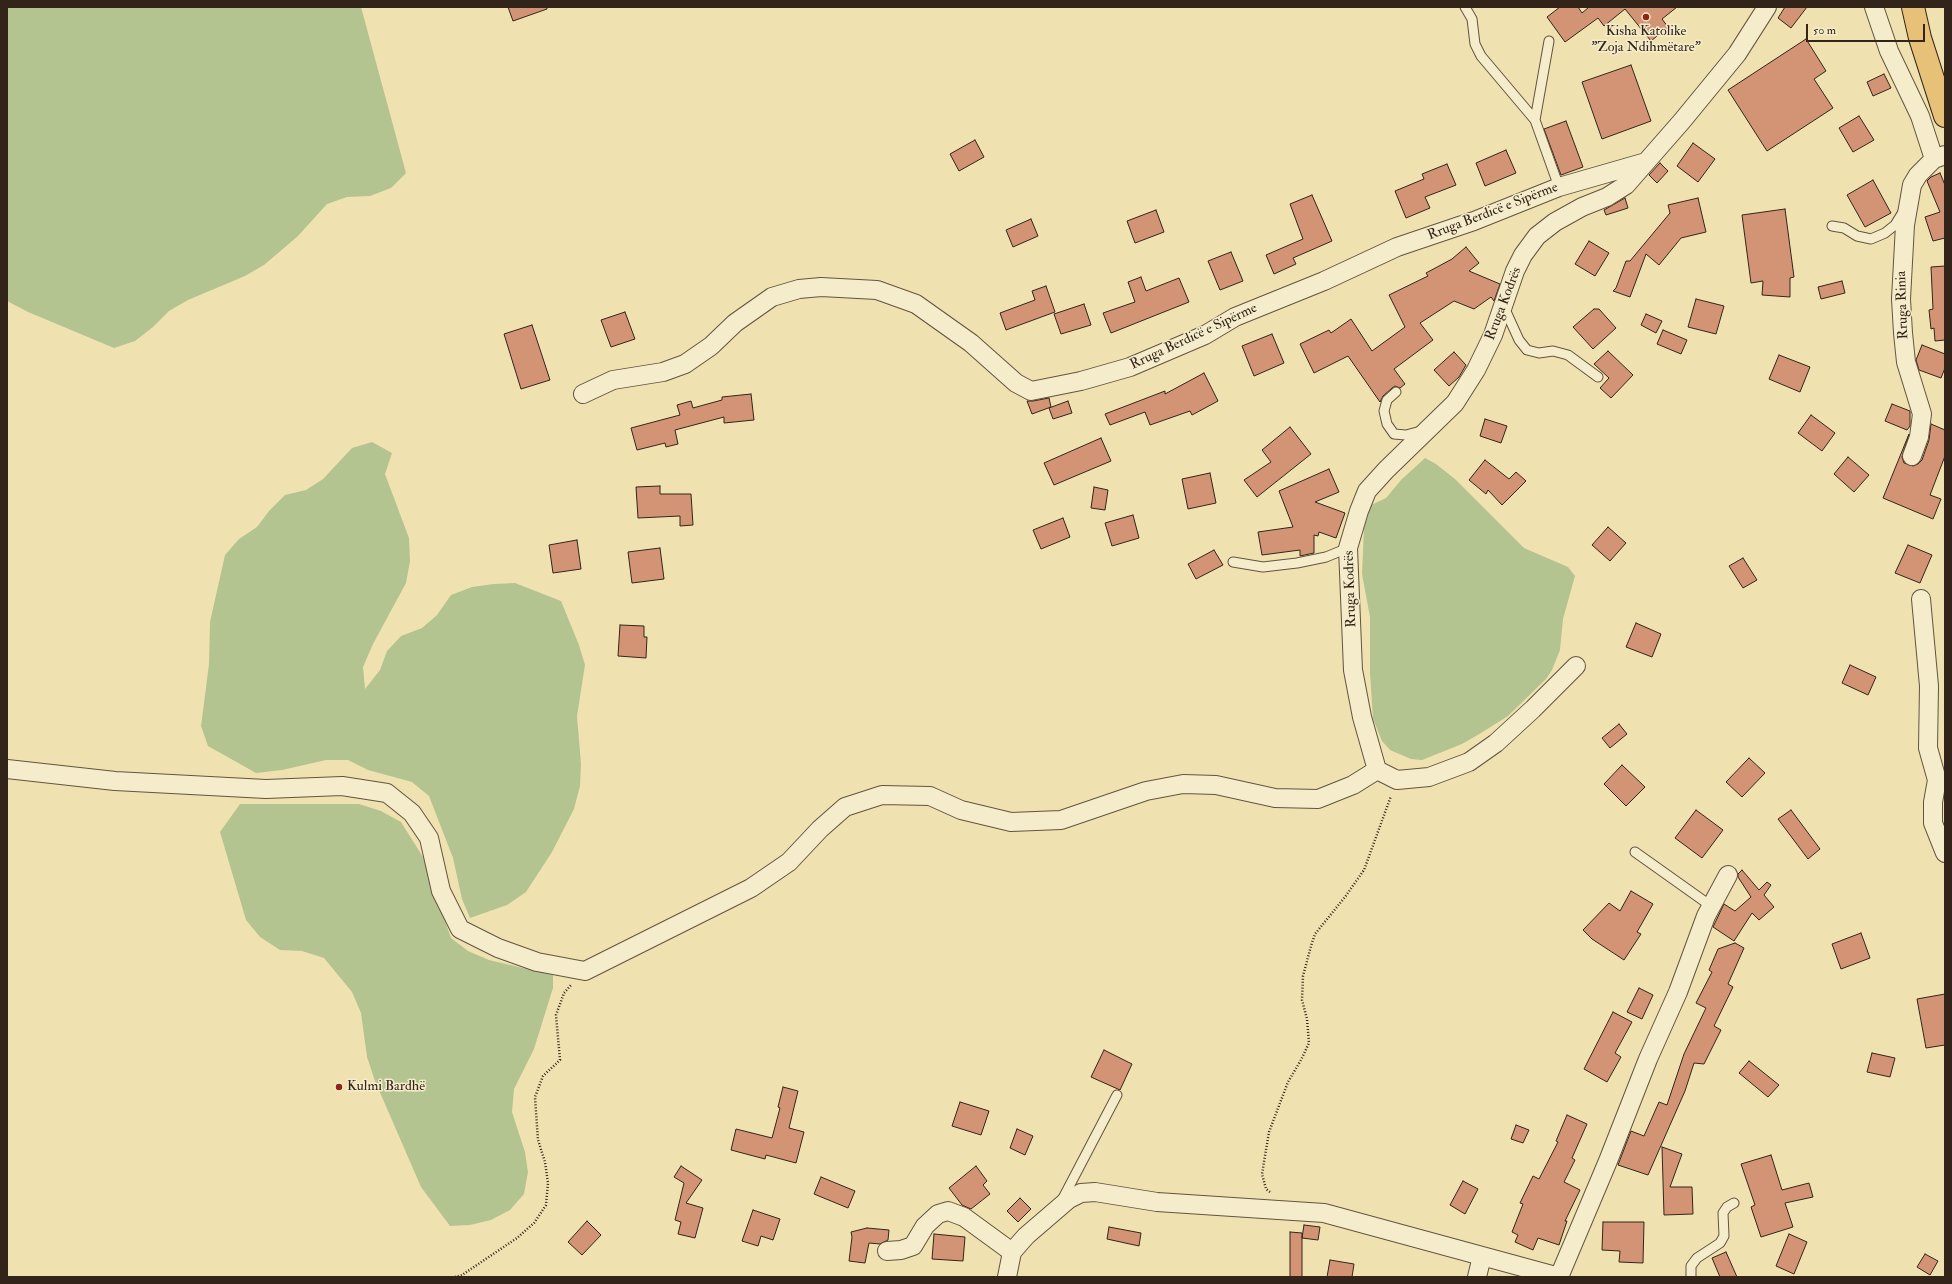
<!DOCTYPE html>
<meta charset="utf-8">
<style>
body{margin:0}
#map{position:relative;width:1952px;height:1284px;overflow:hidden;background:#f0e2b0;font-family:"IM FELL Double Pica",serif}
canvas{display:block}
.frame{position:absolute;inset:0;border:8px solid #332419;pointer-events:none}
.scale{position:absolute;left:1806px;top:24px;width:119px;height:18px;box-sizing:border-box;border:2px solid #332419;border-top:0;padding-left:5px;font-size:12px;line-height:14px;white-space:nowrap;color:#332419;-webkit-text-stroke:3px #f5eccc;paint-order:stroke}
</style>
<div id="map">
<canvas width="1952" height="1284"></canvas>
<div class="frame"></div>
<div class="scale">50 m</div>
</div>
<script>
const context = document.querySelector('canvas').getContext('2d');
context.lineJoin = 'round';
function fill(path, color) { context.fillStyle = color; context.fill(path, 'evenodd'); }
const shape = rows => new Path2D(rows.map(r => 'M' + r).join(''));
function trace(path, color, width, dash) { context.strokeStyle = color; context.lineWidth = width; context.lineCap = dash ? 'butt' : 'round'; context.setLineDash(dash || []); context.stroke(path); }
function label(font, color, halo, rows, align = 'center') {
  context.font = font + ' "IM FELL Double Pica",serif'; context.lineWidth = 3; context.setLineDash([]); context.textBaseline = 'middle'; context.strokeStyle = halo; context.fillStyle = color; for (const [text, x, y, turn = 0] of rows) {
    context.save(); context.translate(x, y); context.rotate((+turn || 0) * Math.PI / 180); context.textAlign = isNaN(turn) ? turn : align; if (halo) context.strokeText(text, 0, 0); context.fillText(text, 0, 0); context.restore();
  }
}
const green = shape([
 [7,7,361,7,406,173,391,188,370,196,347,197,327,204,298,236,264,265,245,276,188,300,169,311,153,327,135,341,114,348,28,312,7,301],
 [372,442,392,453,385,474,409,538,410,561,406,583,373,644,363,667,365,689,380,670,387,651,401,636,422,628,437,615,451,595,472,587,494,584,515,583,561,601,579,645,585,665,577,716,581,764,580,786,574,809,552,852,526,892,507,905,470,918,462,899,453,858,429,796,412,782,368,770,348,760,326,760,282,770,256,773,208,746,201,726,209,664,210,622,225,555,239,539,257,527,269,511,285,495,306,490,323,479,352,448],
 [1425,458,1436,464,1455,479,1524,548,1568,567,1575,576,1563,619,1560,650,1552,670,1546,679,1508,716,1481,733,1462,744,1422,760,1411,759,1390,750,1382,741,1373,719,1370,673,1370,617,1362,574,1364,528,1371,505,1386,498,1401,480],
 [240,804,359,804,381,811,401,822,423,857,451,938,468,951,489,960,553,975,553,988,534,1049,514,1089,512,1112,525,1152,528,1172,524,1194,510,1210,491,1220,470,1225,450,1226,421,1187,375,1081,367,1057,361,1013,352,992,324,958,302,951,280,950,260,937,246,920,220,832]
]);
const building = shape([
 [508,7,547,7,547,9,513,21,508,7],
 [1560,7,1578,7,1582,13,1589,7,1677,7,1662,19,1668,27,1651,41,1625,9,1604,26,1598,18,1565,42,1547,17,1560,7],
 [1785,7,1807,7,1791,28,1778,18,1785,7],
 [1806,39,1826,71,1814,79,1833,108,1767,151,1728,90,1806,39],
 [1631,65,1651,121,1602,139,1582,82,1631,65],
 [1884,74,1891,88,1873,96,1867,82,1884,74],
 [1859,116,1874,140,1853,152,1839,128,1859,116],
 [1566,121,1583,167,1561,175,1544,129,1566,121],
 [975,140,984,157,959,171,950,154,975,140],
 [1693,143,1715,159,1698,182,1677,166,1693,143],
 [1506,150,1516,173,1485,186,1476,163,1506,150],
 [1660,163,1668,171,1657,183,1649,175,1660,163],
 [1447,164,1456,185,1425,197,1430,208,1406,218,1395,191,1424,179,1422,174,1447,164],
 [1940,173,1945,185,1945,238,1933,241,1925,217,1940,212,1927,181,1931,177,1940,173],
 [1873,180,1891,213,1865,227,1847,195,1873,180],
 [1312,195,1332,241,1293,258,1296,264,1274,274,1266,255,1303,239,1290,204,1312,195],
 [1625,198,1628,208,1606,215,1604,210,1625,198],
 [1698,198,1706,232,1681,238,1659,265,1646,254,1630,297,1613,291,1616,288,1626,261,1630,261,1670,213,1668,205,1698,198],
 [1785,209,1794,277,1790,278,1790,297,1762,295,1763,281,1751,283,1742,215,1785,209],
 [1156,210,1164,232,1135,243,1127,221,1156,210],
 [1031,219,1038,236,1013,247,1006,230,1031,219],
 [1589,241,1609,253,1595,276,1575,264,1589,241],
 [1466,247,1479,263,1469,271,1500,284,1494,301,1491,297,1474,309,1454,301,1420,323,1433,340,1394,369,1405,384,1400,388,1395,386,1392,388,1383,396,1380,402,1348,356,1314,373,1300,344,1329,330,1331,333,1351,319,1372,351,1405,327,1389,295,1428,276,1426,273,1452,259,1466,247],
 [1231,252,1243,281,1220,290,1208,261,1231,252],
 [1945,266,1945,340,1935,341,1934,328,1931,329,1929,310,1933,309,1931,267,1945,266],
 [1141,277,1146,291,1179,278,1189,302,1111,333,1103,313,1135,302,1128,282,1141,277],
 [1842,281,1845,293,1821,299,1818,287,1842,281],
 [1046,286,1055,312,1006,330,1000,313,1035,300,1032,291,1046,286],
 [1696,299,1724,306,1716,334,1688,327,1696,299],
 [1084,304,1091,325,1061,334,1054,314,1084,304],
 [1594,309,1599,309,1616,328,1593,349,1573,327,1594,309],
 [625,312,635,339,611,347,601,320,625,312],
 [1646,314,1662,321,1656,333,1641,325,1646,314],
 [532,325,550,380,521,389,504,334,532,325],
 [1663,330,1687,340,1681,354,1657,344,1663,330],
 [1272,334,1284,363,1254,376,1242,346,1272,334],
 [1922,345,1945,354,1945,368,1941,378,1919,370,1916,360,1922,345],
 [1608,351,1633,375,1611,398,1600,388,1609,378,1594,364,1608,351],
 [1454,352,1466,365,1459,377,1449,386,1434,370,1454,352],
 [1779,355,1810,367,1800,392,1769,379,1779,355],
 [1204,373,1218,401,1192,415,1190,411,1150,425,1145,412,1110,425,1105,414,1165,391,1165,394,1204,373],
 [751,394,754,420,724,423,724,417,675,430,678,444,666,447,665,443,637,450,631,428,680,415,677,405,691,401,693,408,722,400,722,397,751,394],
 [1049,398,1051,407,1032,414,1027,401,1033,401,1049,398],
 [1068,401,1072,413,1053,419,1049,408,1068,401],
 [1892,404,1910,411,1910,426,1907,430,1885,421,1892,404],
 [1811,415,1835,433,1822,451,1798,433,1811,415],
 [1485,419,1507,426,1501,443,1480,436,1485,419],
 [1931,424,1945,430,1945,456,1930,495,1941,499,1933,519,1883,498,1909,434,1902,457,1904,463,1913,466,1918,464,1922,460,1929,440,1931,424],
 [1290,427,1311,454,1257,497,1244,480,1271,462,1262,450,1290,427],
 [1101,438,1111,461,1054,485,1044,463,1101,438],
 [1848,457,1869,475,1854,492,1834,474,1848,457],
 [1485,460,1509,479,1516,472,1526,481,1502,505,1488,490,1486,494,1469,480,1485,460],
 [1329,469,1339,492,1315,502,1345,513,1336,538,1319,532,1318,536,1314,535,1314,553,1300,556,1300,550,1262,555,1258,532,1293,527,1279,491,1329,469],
 [1210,473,1216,503,1188,509,1182,479,1210,473],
 [660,486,660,494,691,494,693,525,680,526,680,516,638,518,636,487,660,486],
 [1094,487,1108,490,1105,510,1091,508,1094,487],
 [1133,515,1139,538,1112,546,1105,523,1133,515],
 [1063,518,1070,537,1041,549,1033,530,1063,518],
 [1608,527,1626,543,1610,561,1592,545,1608,527],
 [577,540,581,569,553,573,549,545,577,540],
 [1908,545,1932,555,1920,583,1895,573,1908,545],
 [660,548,664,579,632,583,628,552,660,548],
 [1214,550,1223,565,1196,579,1188,564,1214,550],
 [1743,558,1757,580,1743,588,1729,566,1743,558],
 [1636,623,1661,634,1652,657,1626,647,1636,623],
 [620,625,644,626,644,637,647,637,646,658,618,656,620,625],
 [1850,665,1876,677,1868,695,1842,683,1850,665],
 [1619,724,1627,734,1610,748,1602,738,1619,724],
 [1749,758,1765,773,1742,797,1726,782,1749,758],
 [1622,765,1645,787,1626,806,1604,784,1622,765],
 [1696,810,1723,830,1702,858,1675,838,1696,810],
 [1791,810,1820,849,1808,859,1778,819,1791,810],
 [1742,870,1759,890,1767,882,1771,885,1764,895,1774,907,1759,920,1752,913,1734,941,1713,927,1724,904,1735,911,1751,897,1738,877,1738,874,1742,870],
 [1631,891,1653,904,1637,932,1641,934,1624,960,1592,939,1583,930,1609,903,1620,911,1631,891],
 [1861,933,1870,958,1841,969,1832,944,1861,933],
 [1735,943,1744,948,1728,984,1733,987,1714,1026,1721,1030,1704,1064,1694,1063,1685,1091,1648,1175,1618,1165,1631,1131,1644,1136,1659,1102,1667,1105,1684,1054,1706,1008,1696,1003,1712,972,1709,970,1718,949,1735,943],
 [1639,988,1653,995,1642,1019,1627,1012,1639,988],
 [1945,994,1945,1045,1926,1048,1917,999,1945,994],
 [1613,1012,1632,1022,1615,1053,1621,1057,1607,1082,1584,1069,1613,1012],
 [1104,1050,1132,1064,1120,1090,1091,1077,1104,1050],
 [1872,1053,1895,1058,1890,1077,1867,1072,1872,1053],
 [1749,1061,1779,1085,1768,1097,1739,1073,1749,1061],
 [783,1087,798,1091,789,1128,804,1132,796,1163,766,1155,765,1159,731,1150,736,1129,772,1138,780,1108,778,1107,783,1087],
 [960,1102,989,1111,981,1135,952,1126,960,1102],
 [1567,1115,1587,1124,1572,1158,1575,1160,1564,1182,1580,1190,1565,1221,1567,1221,1559,1245,1538,1238,1533,1250,1515,1242,1518,1235,1512,1232,1523,1204,1520,1203,1533,1176,1539,1179,1558,1142,1556,1141,1567,1115],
 [1516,1125,1529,1130,1523,1143,1511,1139,1516,1125],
 [1017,1129,1033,1136,1025,1155,1010,1148,1017,1129],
 [1662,1147,1682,1154,1670,1187,1692,1187,1693,1214,1664,1215,1662,1147],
 [1771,1155,1782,1190,1809,1183,1813,1197,1785,1203,1793,1227,1761,1237,1751,1207,1755,1205,1741,1164,1771,1155],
 [681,1166,702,1180,686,1203,703,1208,695,1238,678,1234,681,1222,675,1220,684,1183,674,1177,681,1166],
 [976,1166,987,1181,983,1185,990,1194,971,1209,962,1205,949,1188,976,1166],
 [821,1177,855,1191,848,1208,814,1194,821,1177],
 [1463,1181,1478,1189,1465,1214,1450,1205,1463,1181],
 [1020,1198,1031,1209,1018,1222,1007,1211,1020,1198],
 [753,1210,780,1219,773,1240,761,1236,758,1246,742,1241,753,1210],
 [587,1221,601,1235,582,1255,568,1242,587,1221],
 [1603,1222,1644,1222,1643,1263,1619,1262,1620,1251,1602,1250,1603,1222],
 [1304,1225,1320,1227,1318,1240,1302,1238,1304,1225],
 [1109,1227,1141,1233,1139,1246,1107,1239,1109,1227],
 [867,1228,889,1230,888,1240,880,1244,869,1243,865,1263,849,1261,852,1237,851,1232,867,1228],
 [1290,1232,1302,1233,1302,1277,1290,1277,1290,1232],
 [934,1234,965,1237,963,1261,932,1259,934,1234],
 [1789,1234,1807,1242,1794,1274,1776,1266,1789,1234],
 [1726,1252,1737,1277,1720,1277,1712,1258,1726,1252],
 [1925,1254,1938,1261,1930,1275,1917,1267,1925,1254],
 [1330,1260,1354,1264,1352,1277,1327,1277,1330,1260]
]);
const path = shape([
 [1270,1192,1266,1189,1262,1174,1269,1132,1288,1082,1301,1060,1309,1043,1307,1019,1302,1000,1303,976,1311,946,1315,934,1345,897,1364,870,1391,796],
 [455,1277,462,1275,517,1238,534,1223,546,1205,548,1183,545,1162,538,1140,535,1097,543,1076,560,1060,556,1015,564,993,571,985]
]);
const service = shape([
 [1465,7,1472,19,1475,44,1481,56,1535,120,1559,187],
 [1535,120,1549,41],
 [1832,226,1844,228,1857,236,1871,239,1885,233,1895,225,1903,212],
 [1504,307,1519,340,1527,350,1539,353,1553,351,1568,355,1598,377],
 [1396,392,1387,400,1384,411,1387,424,1394,434,1406,435,1421,431],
 [1233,562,1263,567,1297,563,1326,557,1348,548],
 [1635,852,1711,906],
 [1062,1200,1117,1095],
 [1691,1277,1691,1266,1697,1258,1720,1243,1724,1236,1723,1213,1727,1207,1734,1203]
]);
const minor = shape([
 [1874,7,1889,51,1920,116,1934,159],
 [583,394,613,380,663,372,685,364,711,346,735,323,772,297,799,289,821,287,877,290,916,304,971,343,1016,383,1031,391,1081,381,1130,367,1205,335,1235,317,1324,281,1397,247,1474,221,1559,187,1646,162],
 [1912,456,1919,437,1922,414,1906,362,1903,333,1901,299,1905,225,1912,185,1918,175,1934,159,1945,155],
 [1921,599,1929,686,1928,748,1937,780,1933,802,1933,823,1945,853],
 [1576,666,1533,709,1496,743,1469,762,1429,777,1397,780,1377,770,1362,717,1353,670,1348,548,1359,511,1367,491,1386,470,1455,403,1476,370,1493,335,1515,271,1523,255,1537,236,1555,222,1582,207,1607,197,1626,185,1682,121,1737,54,1767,7],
 [7,769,115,781,266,789,342,786,387,793,412,813,429,838,441,891,460,929,498,948,537,962,585,971,751,888,789,862,820,829,845,807,882,795,930,796,961,810,1011,822,1061,820,1146,791,1183,784,1216,785,1275,798,1318,799,1353,785,1377,770],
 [887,1251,901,1250,913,1246,925,1226,938,1214,948,1211,964,1217,1012,1252],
 [1007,1277,1012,1252,1026,1236,1069,1199,1081,1193,1095,1192,1157,1202,1324,1213,1559,1277],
 [1477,1277,1482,1256],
 [1559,1277,1608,1161,1648,1059,1678,992,1706,916,1728,875]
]);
const primary = shape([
 [1913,7,1920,38,1945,116]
]);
const markers = [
 [1646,17,4,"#8f2418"],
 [339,1087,4,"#8f2418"]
];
const poiNames = [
 ["Kisha Katolike",1646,32],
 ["\"Zoja Ndihmëtare\"",1646,48],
 ["Kulmi Bardhë",347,1087,"left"]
];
const streetNames = [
 ["Rruga Berdicë e Sipërme",1493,212,-21],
 ["Rruga Kodrës",1504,304,-69],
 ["Rruga Rinia",1903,305,-92],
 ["Rruga Berdicë e Sipërme",1194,337,-25],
 ["Rruga Kodrës",1351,589,-92]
];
fill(green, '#b4c490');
fill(building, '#d29475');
trace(building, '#332419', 1);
trace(service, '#62543f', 11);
trace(minor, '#62543f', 20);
trace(primary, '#332419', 24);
trace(path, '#332419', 2.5, [1, 2]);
trace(service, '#f5eccc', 9);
trace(minor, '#f5eccc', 18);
trace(primary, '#e8c178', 22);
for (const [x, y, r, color] of markers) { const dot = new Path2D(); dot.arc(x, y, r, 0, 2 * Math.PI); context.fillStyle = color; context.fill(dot); trace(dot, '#f5eccc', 1.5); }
label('14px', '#332419', '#f5eccc', poiNames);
label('14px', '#332419', '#f5eccc', streetNames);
</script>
